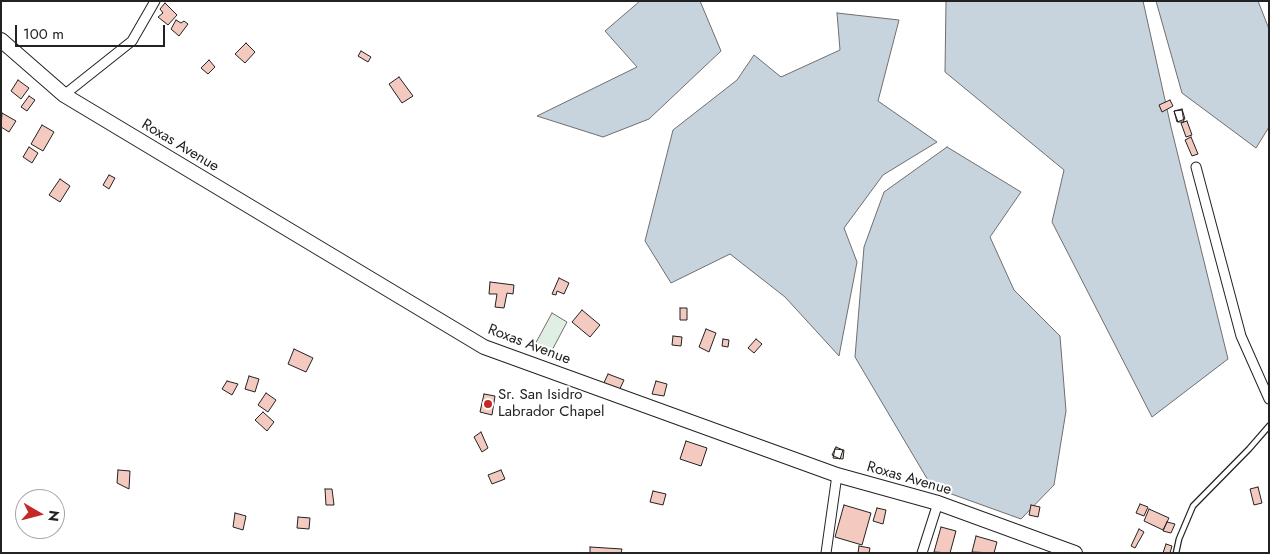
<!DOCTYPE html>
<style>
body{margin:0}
#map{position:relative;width:1270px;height:554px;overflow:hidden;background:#fff;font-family:Jost,sans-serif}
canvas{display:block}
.frame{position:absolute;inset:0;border:2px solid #222;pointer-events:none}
.north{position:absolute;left:15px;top:489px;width:50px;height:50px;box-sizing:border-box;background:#fff;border:1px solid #a7a7a7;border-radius:50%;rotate:98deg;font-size:14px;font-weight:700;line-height:20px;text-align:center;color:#222}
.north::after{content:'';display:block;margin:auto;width:18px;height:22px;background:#c62828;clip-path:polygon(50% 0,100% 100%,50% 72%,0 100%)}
.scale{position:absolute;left:15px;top:25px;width:150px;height:22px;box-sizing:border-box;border:2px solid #222;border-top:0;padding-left:6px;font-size:15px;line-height:18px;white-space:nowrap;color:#222;-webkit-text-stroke:4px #fff;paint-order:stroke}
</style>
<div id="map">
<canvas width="1270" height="554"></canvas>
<div class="frame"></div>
<div class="north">N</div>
<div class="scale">100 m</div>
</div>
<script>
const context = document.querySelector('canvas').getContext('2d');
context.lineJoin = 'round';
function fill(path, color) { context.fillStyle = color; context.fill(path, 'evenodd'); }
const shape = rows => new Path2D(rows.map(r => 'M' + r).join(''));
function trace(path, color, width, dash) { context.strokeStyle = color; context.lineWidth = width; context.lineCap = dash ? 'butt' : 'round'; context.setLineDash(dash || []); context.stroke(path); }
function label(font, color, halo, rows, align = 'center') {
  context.font = font + ' Jost,sans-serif'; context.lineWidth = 4; context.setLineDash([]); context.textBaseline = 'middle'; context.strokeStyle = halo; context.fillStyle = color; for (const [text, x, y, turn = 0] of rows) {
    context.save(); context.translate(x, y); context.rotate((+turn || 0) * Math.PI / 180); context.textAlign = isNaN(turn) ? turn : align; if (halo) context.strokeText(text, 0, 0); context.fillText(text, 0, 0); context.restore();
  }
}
const green = shape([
 [552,313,567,322,549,356,533,348,552,313]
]);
const water = shape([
 [640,1,700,1,721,51,649,119,603,137,537,116,637,67,605,31,640,1],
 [946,1,1143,1,1171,127,1228,359,1152,417,1052,222,1064,170,945,72,946,1],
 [1156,1,1258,1,1269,29,1269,127,1256,148,1182,93,1156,1],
 [837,13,899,20,878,101,937,142,883,175,844,228,857,262,839,356,785,297,730,254,671,283,645,241,673,130,737,80,754,55,781,77,840,50,837,13],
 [947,147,1021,192,990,237,1014,290,1060,336,1066,411,1054,485,1021,519,932,487,855,357,864,247,884,192,947,147]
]);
const building = shape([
 [165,3,177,15,168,25,158,17,163,13,160,9,165,3],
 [176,20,181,23,184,21,188,24,179,36,171,29,176,20],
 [246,43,255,52,245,63,235,54,246,43],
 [361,51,371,57,368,62,358,56,361,51],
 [209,60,215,67,208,74,201,68,209,60],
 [399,77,413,96,402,103,389,84,399,77],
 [18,80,29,88,21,99,11,91,18,80],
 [29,96,35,100,27,111,21,107,29,96],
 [1170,100,1173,106,1162,112,1159,105,1170,100],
 [1182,109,1185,119,1177,122,1174,111,1182,109],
 [1182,110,1184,122,1178,122,1174,111,1182,110],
 [2,113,16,121,9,132,1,127,2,113],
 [1187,121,1192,135,1186,137,1181,123,1187,121],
 [42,125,54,132,43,151,31,144,42,125],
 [1191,137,1198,154,1192,156,1185,140,1191,137],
 [29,147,38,153,32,163,23,157,29,147],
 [109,175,115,178,109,189,103,185,109,175],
 [60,179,70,186,60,202,49,195,60,179],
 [559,278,569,283,564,294,557,291,556,295,552,294,559,278],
 [490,282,514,285,513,294,507,293,504,308,495,307,497,294,489,294,490,282],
 [680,308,687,308,687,320,680,320,680,308],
 [582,310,600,325,590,337,572,322,582,310],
 [706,329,716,333,709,352,699,347,706,329],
 [673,336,682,337,681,346,672,345,673,336],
 [723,339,729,340,728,347,722,346,723,339],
 [756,339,762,344,754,353,748,348,756,339],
 [294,349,313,358,306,372,288,364,294,349],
 [608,374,624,380,618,393,602,387,608,374],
 [249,376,259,379,255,392,245,389,249,376],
 [227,381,238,384,232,395,222,389,227,381],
 [656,381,667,384,664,396,652,394,656,381],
 [266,393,276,400,268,412,258,405,266,393],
 [484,394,495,396,492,415,480,412,484,394],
 [263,412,274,422,267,431,255,420,263,412],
 [481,432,488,448,482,452,474,437,481,432],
 [686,441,707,448,701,466,680,459,686,441],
 [836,447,843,450,840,459,832,455,836,447],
 [835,449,844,450,843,459,833,458,835,449],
 [118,470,130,471,129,489,117,483,118,470],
 [501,470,505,479,492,484,488,475,501,470],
 [1258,487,1262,503,1254,505,1250,489,1258,487],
 [325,489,332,489,334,505,326,505,325,489],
 [653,491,666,494,663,505,650,502,653,491],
 [1140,504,1148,507,1144,516,1136,513,1140,504],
 [844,505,871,513,862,545,835,537,844,505],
 [1031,505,1040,507,1038,517,1029,515,1031,505],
 [877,508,886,510,883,524,873,521,877,508],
 [1149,509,1169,518,1163,530,1144,521,1149,509],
 [235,513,246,516,243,530,233,527,235,513],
 [298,517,310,518,309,529,297,528,298,517],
 [1167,522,1175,524,1171,533,1163,531,1167,522],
 [941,527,956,531,950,553,934,552,941,527],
 [1139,529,1144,532,1135,548,1131,546,1139,529],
 [976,536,997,542,994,553,972,552,976,536],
 [1166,544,1172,546,1170,553,1163,553,1166,544],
 [859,546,870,548,869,553,858,553,859,546],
 [590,547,622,549,621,553,590,553,590,547]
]);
const service = shape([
 [1176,553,1179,539,1193,506,1249,449,1269,426]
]);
const minor = shape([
 [64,95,132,41,155,1],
 [1196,167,1241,336,1269,399],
 [826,553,837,475],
 [922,553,938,503]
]);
const primary = shape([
 [1,40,64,95,484,347,837,475,938,503,1075,553]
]);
const markers = [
 [488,404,5,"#c62828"]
];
const streetNames = [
 ["Roxas Avenue",180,146,31],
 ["Roxas Avenue",529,345,21],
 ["Roxas Avenue",909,479,16]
];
const poiNames = [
 ["Sr. San Isidro",498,395],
 ["Labrador Chapel",498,412]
];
fill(green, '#e0efe3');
trace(green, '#6f6f6f', 1);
fill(water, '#c7d3dd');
trace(water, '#6f6f6f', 1);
fill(building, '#f3c9c0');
trace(building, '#222', 1);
trace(service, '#222', 7);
trace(minor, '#222', 11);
trace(primary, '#222', 16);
trace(service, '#fff', 4.5);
trace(minor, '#fff', 9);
trace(primary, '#fff', 14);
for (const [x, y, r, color] of markers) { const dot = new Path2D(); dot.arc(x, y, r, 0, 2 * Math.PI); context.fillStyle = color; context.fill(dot); trace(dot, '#fff', 2); }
label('15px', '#222', '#fff', streetNames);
label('15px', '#222', '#fff', poiNames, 'left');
</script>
